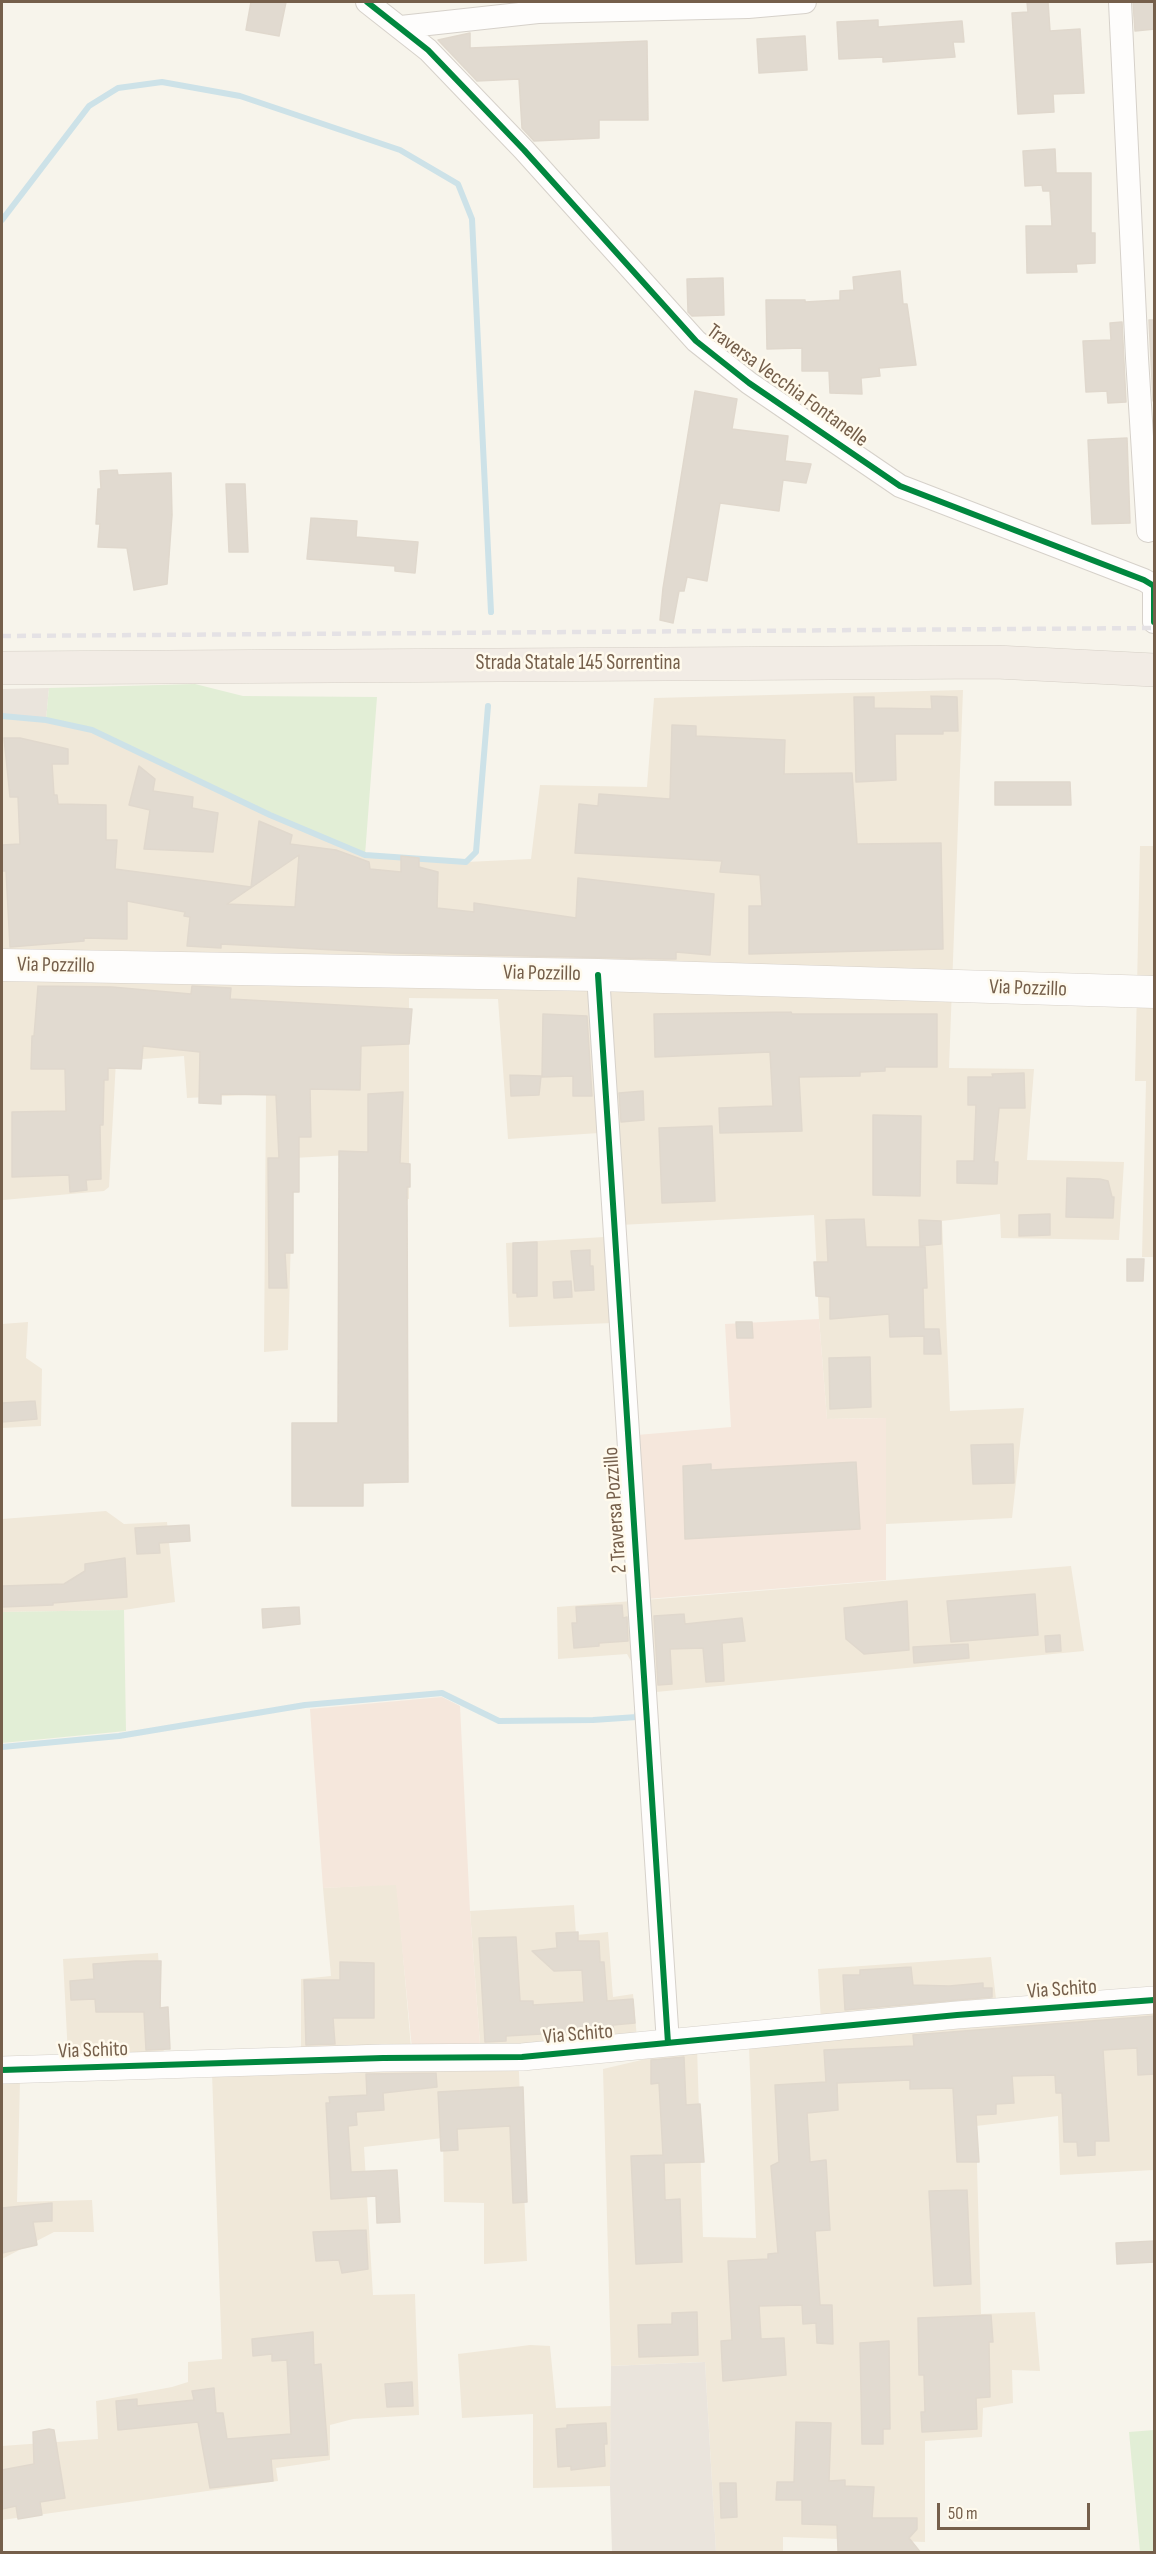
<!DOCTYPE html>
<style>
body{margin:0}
#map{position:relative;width:1156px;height:2554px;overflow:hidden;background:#f7f4eb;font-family:"Sofia Sans Condensed",sans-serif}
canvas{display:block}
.frame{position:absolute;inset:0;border:3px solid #755f4b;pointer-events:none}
.scale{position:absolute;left:937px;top:2503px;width:153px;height:27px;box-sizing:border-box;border:3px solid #755f4b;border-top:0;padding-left:8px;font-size:18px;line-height:21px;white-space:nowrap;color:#755f4b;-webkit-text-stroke:4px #fffaed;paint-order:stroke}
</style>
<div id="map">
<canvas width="1156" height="2554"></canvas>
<div class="frame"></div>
<div class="scale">50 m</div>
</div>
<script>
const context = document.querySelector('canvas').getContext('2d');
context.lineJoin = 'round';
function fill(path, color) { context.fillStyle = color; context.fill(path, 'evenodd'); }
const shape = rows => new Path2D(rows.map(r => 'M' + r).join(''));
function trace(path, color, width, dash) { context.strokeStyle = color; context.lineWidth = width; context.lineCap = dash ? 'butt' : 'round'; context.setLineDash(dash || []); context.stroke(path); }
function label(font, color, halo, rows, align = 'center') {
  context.font = font + ' "Sofia Sans Condensed",sans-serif'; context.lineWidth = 5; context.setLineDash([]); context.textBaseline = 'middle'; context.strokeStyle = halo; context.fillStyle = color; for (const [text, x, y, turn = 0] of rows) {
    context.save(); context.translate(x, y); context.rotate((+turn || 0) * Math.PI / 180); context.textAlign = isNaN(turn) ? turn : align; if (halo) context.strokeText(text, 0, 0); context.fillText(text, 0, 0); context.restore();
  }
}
const residential = shape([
 [963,690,949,1068,1034,1069,1027,1160,1124,1162,1119,1240,1001,1238,1000,1214,942,1221,950,1411,1024,1408,1012,1518,886,1524,886,1418,827,1419,819,1319,814,1215,620,1225,613,1323,509,1327,506,1243,604,1237,599,1133,508,1139,498,999,409,998,409,1199,366,1198,369,1154,293,1158,288,1350,264,1352,266,1094,187,1098,184,1056,116,1061,109,1187,104,1191,3,1200,2,716,46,720,92,730,270,815,365,855,466,862,531,859,540,785,647,787,654,698],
 [1140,846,1154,846,1154,1257,1142,1257,1146,1081,1135,1081],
 [28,1322,26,1358,42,1369,41,1426,2,1428,2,1324],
 [106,1511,124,1524,167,1522,175,1602,124,1610,2,1612,2,1519],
 [1071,1566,1084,1651,635,1694,633,1665,627,1654,558,1659,557,1607],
 [397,1884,411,2048,480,2044,470,1911,574,1905,576,1935,608,1932,613,1997,633,1994,637,2038,518,2050,527,2261,484,2264,484,2203,444,2202,443,2138,364,2147,373,2295,415,2294,419,2415,353,2419,330,2425,330,2460,276,2468,278,2481,2,2520,2,2446,98,2439,96,2401,172,2387,188,2382,188,2362,222,2359,212,2073,301,2071,301,1979,331,1976,323,1888],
 [158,1953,164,2054,68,2056,63,1959],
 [991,1957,999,2024,1154,2010,1154,2170,1060,2175,1058,2116,976,2126,981,2314,1035,2312,1040,2371,1012,2370,1013,2403,983,2408,982,2437,925,2441,925,2542,783,2537,783,2552,716,2552,705,2362,611,2366,603,2069,697,2047,703,2237,756,2238,749,2046,822,2039,818,1969],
 [20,2080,17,2202,92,2200,94,2232,54,2232,2,2259,2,2081],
 [530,2345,550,2346,556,2408,611,2406,610,2486,533,2488,533,2414,462,2418,458,2354]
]);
const commercial = shape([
 [819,1319,827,1419,886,1418,886,1580,646,1599,637,1435,731,1427,725,1324],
 [442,1697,460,1706,470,1911,480,2044,412,2049,396,1885,323,1888,310,1709]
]);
const industrial = shape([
 [49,688,46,720,2,716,2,689],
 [705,2362,716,2552,612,2552,610,2486,611,2366]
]);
const green = shape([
 [195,684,243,696,377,697,365,855,270,815,92,730,46,720,49,688],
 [124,1610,126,1731,2,1743,2,1612],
 [1154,2430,1154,2552,1140,2552,1129,2432]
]);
const stream = shape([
 [2,220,89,106,118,88,162,82,240,96,400,150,458,184,472,219,491,612],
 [2,716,46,720,92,730,270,815,365,855,466,862,476,852,488,706],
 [2,1747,119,1736,305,1705,442,1693,499,1721,593,1720,637,1717,637,1714]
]);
const building = shape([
 [251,2,286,2,279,36,246,30,251,2],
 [1027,2,1048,2,1050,31,1080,29,1084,93,1053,94,1054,112,1018,114,1012,13,1028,12,1027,2],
 [1133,2,1155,2,1155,29,1135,31,1133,2],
 [878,20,878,27,962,21,964,42,953,42,955,57,883,62,883,57,839,59,837,22,878,20],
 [470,33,470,48,647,41,648,120,599,120,599,138,534,141,522,128,519,79,477,81,438,40,470,33],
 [805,36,807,70,759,73,757,39,805,36],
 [1055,149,1056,173,1091,173,1091,233,1095,233,1095,263,1076,264,1077,272,1027,273,1026,226,1052,226,1050,191,1043,191,1042,185,1025,186,1023,151,1055,149],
 [900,271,903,304,907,304,916,365,879,368,880,376,861,378,862,394,830,393,829,371,802,371,802,348,767,349,766,300,805,300,805,302,840,300,840,291,854,290,853,277,900,271],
 [723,278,724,315,692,316,688,312,687,279,723,278],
 [1149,320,1155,320,1155,401,1153,401,1149,320],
 [1122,322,1126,402,1108,403,1107,391,1086,392,1083,341,1111,340,1110,323,1122,322],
 [695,391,737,399,732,429,788,436,785,461,811,464,806,483,783,480,779,511,720,503,707,581,687,577,684,591,679,591,673,623,660,620,663,588,695,391],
 [1127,438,1130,523,1092,524,1088,440,1127,438],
 [117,470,118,475,171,473,172,515,167,584,134,590,127,548,98,547,100,524,96,524,98,489,101,489,100,471,117,470],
 [226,484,245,484,248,552,229,552,226,484],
 [311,518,357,521,356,537,418,542,415,573,395,571,395,566,307,559,311,518],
 [931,696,957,697,958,731,943,731,943,734,895,734,896,780,856,782,854,697,874,697,874,708,932,709,931,696],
 [672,725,696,726,696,736,785,740,784,774,852,773,857,844,941,843,943,949,749,954,749,906,762,906,760,875,720,872,722,861,575,853,579,804,598,806,599,794,670,799,672,725],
 [4,738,20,738,68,749,68,764,52,764,54,795,57,795,58,804,106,805,106,840,117,840,115,869,251,887,259,821,292,835,290,844,336,850,369,862,370,869,401,872,401,856,419,858,419,867,438,872,437,908,474,912,474,903,576,918,578,878,714,894,710,955,676,952,676,959,664,959,392,953,221,944,221,948,187,946,190,917,184,916,185,912,127,901,127,939,84,938,84,941,10,947,6,871,2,871,2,845,20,844,18,797,10,797,4,738],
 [299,855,295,907,227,904,252,887,299,855],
 [139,766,155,779,153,791,193,797,192,808,218,813,213,852,144,849,150,810,129,805,139,766],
 [995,782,1070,782,1071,805,995,805,995,782],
 [38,986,112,987,191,994,192,986,231,988,230,999,412,1009,409,1044,361,1046,360,1090,310,1089,311,1137,299,1137,299,1192,293,1192,293,1253,285,1253,287,1288,269,1288,268,1158,279,1158,276,1095,221,1094,221,1104,199,1103,200,1052,143,1046,141,1069,108,1068,108,1080,104,1080,103,1125,100,1125,101,1179,86,1180,87,1190,70,1192,69,1175,12,1177,12,1112,66,1111,65,1069,31,1069,32,1036,34,1036,38,986],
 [791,1012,792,1014,937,1014,937,1067,885,1067,885,1071,860,1072,860,1076,799,1077,802,1131,720,1133,719,1108,773,1106,770,1052,655,1057,654,1014,791,1012],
 [543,1014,587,1016,592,1096,573,1096,573,1076,542,1077,543,1014],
 [1024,1073,1025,1108,999,1108,994,1162,998,1162,997,1184,957,1183,957,1161,974,1161,976,1105,968,1105,968,1077,993,1077,992,1074,1024,1073],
 [510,1075,541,1076,539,1095,511,1096,510,1075],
 [643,1091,644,1120,621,1122,619,1093,643,1091],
 [403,1092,400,1163,410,1164,410,1187,407,1187,408,1482,363,1483,363,1506,292,1506,292,1423,338,1423,339,1151,368,1152,368,1094,403,1092],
 [873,1115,921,1116,920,1196,873,1195,873,1115],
 [712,1126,715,1201,662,1203,659,1128,712,1126],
 [1067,1178,1100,1179,1108,1181,1112,1197,1114,1197,1113,1218,1066,1217,1067,1178],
 [1050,1214,1050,1235,1019,1236,1019,1215,1050,1214],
 [864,1219,866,1247,925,1247,927,1288,923,1288,924,1329,939,1329,941,1354,924,1354,924,1336,890,1337,889,1314,830,1319,830,1297,816,1296,814,1262,828,1262,826,1220,864,1219],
 [919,1220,941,1221,941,1244,920,1246,919,1220],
 [537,1242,537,1296,517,1297,517,1293,513,1293,513,1243,537,1242],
 [590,1250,590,1266,593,1266,594,1290,575,1291,571,1251,590,1250],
 [1127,1259,1144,1259,1143,1281,1127,1281,1127,1259],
 [571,1281,572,1297,554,1298,553,1282,571,1281],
 [736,1322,752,1322,753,1338,737,1338,736,1322],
 [870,1357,871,1407,830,1409,829,1358,870,1357],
 [35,1401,37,1419,2,1422,2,1403,35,1401],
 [1013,1444,1014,1483,973,1484,971,1445,1013,1444],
 [856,1462,860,1529,685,1539,683,1466,711,1464,711,1470,856,1462],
 [189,1525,190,1541,159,1543,160,1553,137,1554,135,1528,189,1525],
 [125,1558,127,1597,53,1603,53,1605,2,1607,2,1586,64,1584,85,1571,85,1564,125,1558],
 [1035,1594,1038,1635,951,1642,947,1601,1035,1594],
 [907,1601,909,1650,864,1654,846,1639,844,1608,907,1601],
 [622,1605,623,1618,627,1617,628,1641,599,1643,599,1646,574,1648,572,1623,577,1623,576,1607,622,1605],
 [299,1607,300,1624,263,1628,262,1609,299,1607],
 [684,1614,685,1624,742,1618,745,1641,722,1643,724,1681,706,1682,703,1648,670,1649,672,1684,658,1685,654,1616,684,1614],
 [1060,1635,1061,1651,1046,1652,1045,1636,1060,1635],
 [968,1644,969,1658,914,1663,913,1647,968,1644],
 [578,1932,578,1941,599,1941,600,1962,604,1962,607,2001,633,1999,635,2023,613,2025,614,2032,578,2036,577,2032,506,2036,506,2041,485,2042,479,1938,516,1937,520,2001,533,2001,533,2005,584,2002,582,1970,554,1971,532,1951,557,1948,556,1933,578,1932],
 [135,1961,161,1961,160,2008,168,2007,170,2049,146,2050,144,2012,96,2012,95,1999,71,2000,70,1981,94,1979,93,1964,135,1961],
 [340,1962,374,1963,374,2018,333,2018,335,2044,306,2045,304,1980,340,1980,340,1962],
 [911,1967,913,1985,949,1986,983,1983,983,1988,992,1988,992,1997,845,2010,843,1975,860,1975,860,1970,911,1967],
 [1155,2016,1155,2074,1138,2075,1137,2048,1103,2050,1109,2141,1095,2141,1095,2155,1078,2156,1077,2142,1064,2142,1062,2093,1056,2093,1055,2075,1012,2076,1014,2103,996,2104,996,2114,976,2115,979,2162,957,2162,953,2088,910,2089,910,2080,837,2083,838,2110,807,2113,810,2162,826,2160,830,2230,815,2231,820,2305,832,2305,833,2344,817,2343,816,2323,803,2324,802,2305,759,2306,761,2339,784,2338,786,2375,723,2381,721,2341,732,2340,728,2261,768,2259,768,2254,778,2253,771,2166,779,2162,775,2085,826,2082,824,2050,914,2046,913,2035,1155,2016],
 [684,2057,686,2105,700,2104,704,2162,664,2163,665,2200,680,2199,682,2262,636,2264,631,2156,663,2155,659,2083,651,2084,651,2060,684,2057],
 [436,2073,437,2087,383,2093,384,2110,356,2112,357,2125,348,2126,351,2172,397,2170,400,2222,377,2223,376,2196,331,2199,326,2103,330,2103,329,2097,367,2095,366,2074,436,2073],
 [523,2087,527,2202,513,2203,510,2126,457,2129,458,2150,441,2151,438,2092,523,2087],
 [967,2190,971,2284,934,2286,929,2191,967,2190],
 [52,2203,52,2221,33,2222,37,2245,2,2253,2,2208,52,2203],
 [366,2230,368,2269,342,2273,339,2260,316,2261,313,2232,366,2230],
 [1155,2241,1155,2262,1117,2264,1116,2243,1155,2241],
 [697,2312,698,2355,639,2357,638,2325,672,2324,672,2313,697,2312],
 [991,2315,993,2342,989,2342,990,2397,976,2398,977,2429,922,2432,921,2412,925,2412,924,2375,919,2375,918,2318,991,2315],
 [313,2332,314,2365,321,2364,328,2455,271,2459,273,2481,210,2488,198,2422,118,2430,116,2401,137,2399,137,2406,194,2400,192,2391,214,2388,216,2413,223,2413,227,2439,291,2434,287,2360,272,2361,272,2354,253,2356,252,2339,313,2332],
 [889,2341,890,2429,883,2429,883,2444,862,2444,860,2343,889,2341],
 [412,2382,413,2406,387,2407,385,2384,412,2382],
 [796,2422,831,2423,829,2481,845,2480,845,2486,874,2487,872,2518,917,2518,917,2529,909,2538,921,2553,838,2551,837,2525,802,2524,802,2500,776,2500,777,2482,794,2482,796,2422],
 [606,2423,607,2444,604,2444,605,2466,571,2470,571,2466,558,2467,556,2429,567,2428,567,2425,606,2423],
 [49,2429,54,2430,65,2498,40,2502,42,2515,18,2519,16,2506,2,2509,2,2470,34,2464,33,2432,49,2429],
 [720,2483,736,2483,737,2517,721,2518,720,2483]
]);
const minor = shape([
 [367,2,428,50,524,150,696,341,749,383,900,486,1144,580,1154,586,1154,622],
 [1120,2,1137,358,1148,531],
 [401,27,538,12,748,7,805,2],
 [598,975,668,2043]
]);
const tertiary = shape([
 [2,2070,383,2058,522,2057,957,2015,1154,2000]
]);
const secondary = shape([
 [2,965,598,975,1154,992]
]);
const trunk = shape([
 [2,668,996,662,1154,670]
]);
const rail = shape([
 [2,636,1154,628]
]);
const cycleway = shape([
 [367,2,428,50,524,150,696,341,749,383,900,486,1144,580,1154,586,1154,622],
 [598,975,668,2043],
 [2,2070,383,2058,522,2057,957,2015,1154,2000]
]);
const streetNames = [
 ["Traversa Vecchia Fontanelle",787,386,36],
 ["Strada Statale 145 Sorrentina",578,664],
 ["Via Pozzillo",56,966,1],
 ["Via Pozzillo",542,974,1],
 ["Via Pozzillo",1028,989,2],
 ["2 Traversa Pozzillo",616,1510,-94],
 ["Via Schito",1062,1990,-4],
 ["Via Schito",578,2035,-5],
 ["Via Schito",93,2051,-2]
];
fill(residential, '#f0e8d9');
fill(commercial, '#f5e7dc');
fill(industrial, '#eae4dc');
fill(green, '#e2eed6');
trace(stream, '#cde2e8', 6);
fill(building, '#e1dad0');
trace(building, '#e0d8cd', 1.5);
trace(minor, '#d6d1ca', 24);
trace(tertiary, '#d6d1ca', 28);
trace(secondary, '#d7d1c9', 33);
trace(trunk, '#d5cfc6', 34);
trace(minor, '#fefdfc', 22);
trace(tertiary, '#fefdfc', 27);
trace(secondary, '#fefdfc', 32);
trace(trunk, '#f2ece5', 33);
trace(rail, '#e5e2e5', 4.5, [9, 6]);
trace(cycleway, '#00873e', 6);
label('21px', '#755f4b', '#fffaed', streetNames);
</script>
